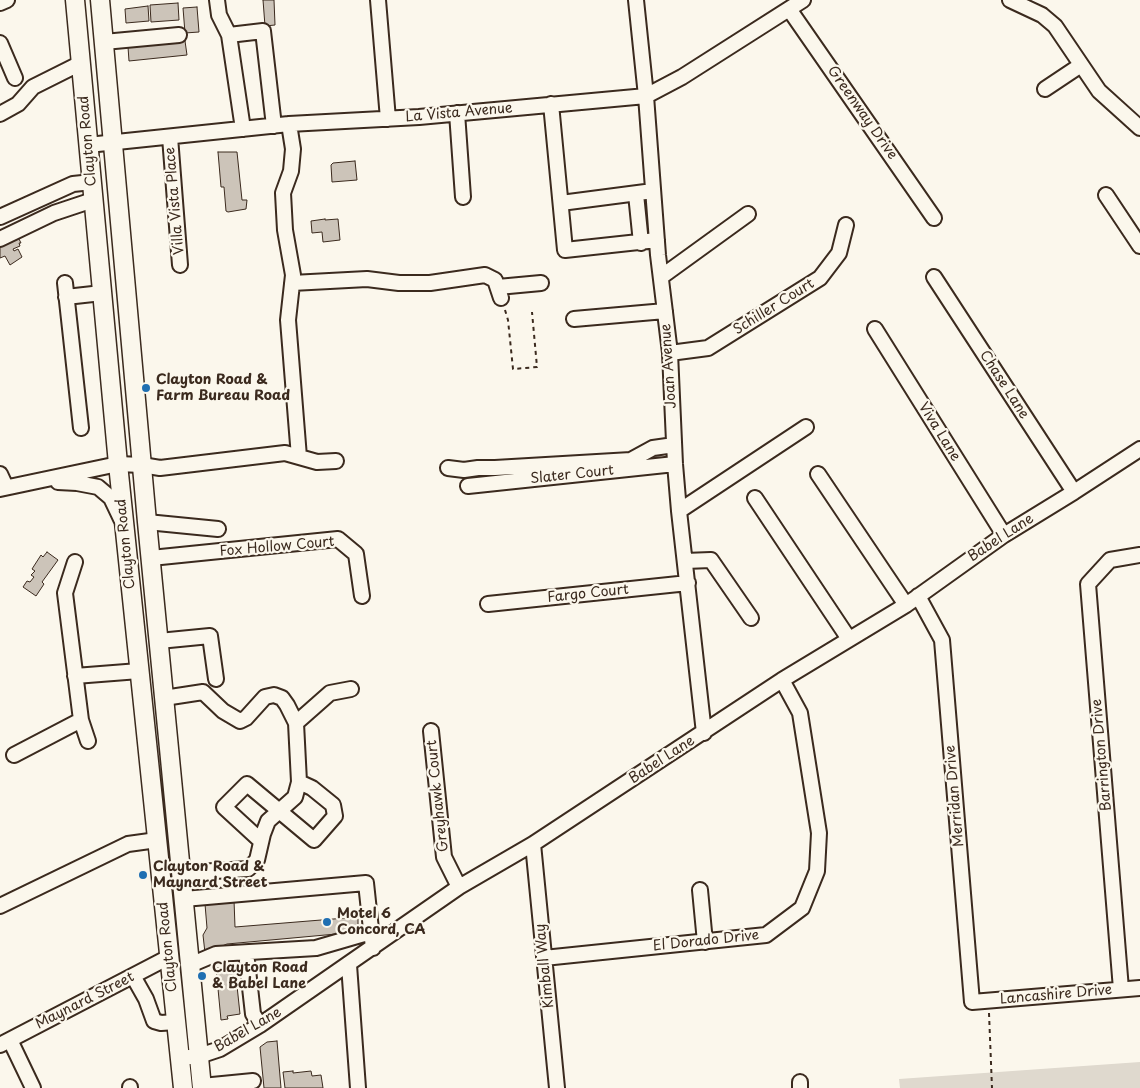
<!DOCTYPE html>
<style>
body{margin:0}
canvas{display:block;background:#fbf7ec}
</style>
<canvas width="1140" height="1088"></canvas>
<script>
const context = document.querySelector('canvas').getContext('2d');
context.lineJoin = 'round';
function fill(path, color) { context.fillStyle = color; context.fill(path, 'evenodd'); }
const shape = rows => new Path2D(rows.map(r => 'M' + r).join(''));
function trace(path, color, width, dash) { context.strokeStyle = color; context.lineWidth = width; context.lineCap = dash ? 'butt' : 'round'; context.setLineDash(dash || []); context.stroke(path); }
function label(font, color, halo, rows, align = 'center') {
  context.font = font + ' "Playpen Sans",sans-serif'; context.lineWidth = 4.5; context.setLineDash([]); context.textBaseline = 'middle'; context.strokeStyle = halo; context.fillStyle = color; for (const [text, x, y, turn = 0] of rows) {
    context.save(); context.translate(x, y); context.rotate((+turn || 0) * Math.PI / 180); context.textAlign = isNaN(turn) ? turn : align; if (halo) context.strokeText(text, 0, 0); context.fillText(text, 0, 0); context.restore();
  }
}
const green = shape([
 [1140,1062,1140,1088,900,1088,899,1079]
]);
const building = shape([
 [263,0,274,0,275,25,265,26,263,0],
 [178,3,179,20,151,22,150,5,178,3],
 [148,6,149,21,126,23,125,9,148,6],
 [197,7,199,32,185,33,183,8,197,7],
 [185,41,187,55,129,61,128,47,185,41],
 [218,152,237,152,242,200,247,200,246,209,228,212,226,211,224,187,221,187,218,152],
 [355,161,357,180,332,182,331,165,333,163,355,161],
 [325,219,325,220,338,219,340,240,323,242,322,232,312,233,311,221,325,219],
 [16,233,21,243,19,243,20,246,13,249,14,251,18,249,22,257,10,265,5,256,0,258,0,243,16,233],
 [47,552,58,560,42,582,44,584,36,596,23,587,27,581,30,582,34,577,31,575,35,571,32,569,41,555,43,557,47,552],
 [234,900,235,927,358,917,358,932,227,944,205,953,203,935,207,928,205,904,234,900],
 [235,967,240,1014,227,1016,228,1019,221,1020,216,968,235,967],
 [277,1041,281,1088,264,1088,260,1047,267,1042,277,1041],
 [293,1071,293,1073,311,1071,312,1076,321,1075,323,1088,285,1088,283,1072,293,1071]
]);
const path = shape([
 [505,310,508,320,513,369,537,367,532,312],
 [989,1013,992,1088]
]);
const minor = shape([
 [217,0,219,15,229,35],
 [378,0,388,119],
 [636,0,646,96,658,255,670,353,675,464,679,511,704,733],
 [1010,0,1042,15,1055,26,1099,91,1140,128],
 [0,3,7,0],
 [789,9,934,218],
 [104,42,179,35],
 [0,43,15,78],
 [1045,89,1081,65],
 [551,104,565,250,657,240],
 [457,113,463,197],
 [0,114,18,104,33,87,81,63],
 [289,124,293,149,291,171,283,193,285,230,293,275,288,320,299,457],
 [243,129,229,35,263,31,274,126],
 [170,137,180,265],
 [88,145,289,124,419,117,646,96,682,77,803,0],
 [636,194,641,243],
 [1106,195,1140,246],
 [561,203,653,191],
 [0,217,73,184,92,182],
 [0,239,54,213,93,200],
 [661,277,748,214],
 [934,277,1074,492],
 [65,283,81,428],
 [292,283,367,279,399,283,430,283,485,275,495,280,501,298],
 [498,287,541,283],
 [66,297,102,293],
 [574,319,665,311],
 [875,329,1004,535],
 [670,353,708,348,820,278,839,253,846,225],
 [448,468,464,470,478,468,495,468,631,460,653,448,674,445],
 [0,474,6,487],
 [818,474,906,605],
 [58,482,77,483,98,487,111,498,121,519],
 [468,486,675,464],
 [0,489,118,464,142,465,160,468,285,453,317,462,336,461],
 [755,498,849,639],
 [679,511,806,427],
 [147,522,218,529],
 [151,558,338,539,356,554,362,596],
 [685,561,711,560,751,618],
 [75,562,65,593,81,720,88,741],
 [918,596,942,640,972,1002,1140,988],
 [488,604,688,583],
 [159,641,210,636,216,679],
 [75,676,139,671],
 [164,698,203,692,223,711,240,721,246,718,265,697,274,695,282,698,287,705,296,723,299,782,295,797,268,821,263,834,257,860,248,869,181,873],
 [296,723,330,693,351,689],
 [431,731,444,857,459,887],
 [14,755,81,720],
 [261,841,224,807,247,784,314,840,335,816,333,805,312,788,299,782],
 [533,844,557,1088],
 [700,890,705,942],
 [184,899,366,883,373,948],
 [0,906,128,844,157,840],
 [544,958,766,935,802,908,817,871,819,833,800,713,782,680],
 [247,961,253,1014,260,1025],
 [190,965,216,954,316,948,371,932],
 [349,965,358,1088],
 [133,976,146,999,154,1021,161,1023,176,1022],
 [1121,989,1088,584,1110,560,1140,555],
 [10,1040,33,1088],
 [0,1045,169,957],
 [180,1058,199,1056,220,1049,260,1025,459,887,533,844,782,680,906,605,1004,535,1074,492,1140,449],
 [202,1086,253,1081],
 [130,1087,130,1088],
 [800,1088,800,1082]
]);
const major = shape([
 [75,0,118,464,183,1088],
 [100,0,147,522,202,1088]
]);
const markers = [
 [146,388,5,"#1f6fb2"],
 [143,875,5,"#1f6fb2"],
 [327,922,5,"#1f6fb2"],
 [202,976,5,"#1f6fb2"]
];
const streetNames = [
 ["La Vista Avenue",459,113,-5],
 ["Greenway Drive",862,113,55],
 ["Clayton Road",88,141,-95],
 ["Villa Vista Place",175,201,-95],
 ["Schiller Court",774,307,-32],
 ["Joan Avenue",669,366,-94],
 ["Chase Lane",1004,385,57],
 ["Viva Lane",939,432,58],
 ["Slater Court",572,475,-6],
 ["Babel Lane",1001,538,-33],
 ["Clayton Road",126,544,-96],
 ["Fox Hollow Court",277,547,-5],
 ["Fargo Court",588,594,-6],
 ["Barrington Drive",1102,755,-95],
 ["Babel Lane",662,760,-33],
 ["Greyhawk Court",438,796,-96],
 ["Merridan Drive",955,796,-95],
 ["El Dorado Drive",706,941,-6],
 ["Clayton Road",168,947,-96],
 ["Kimball Way",545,966,-96],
 ["Lancashire Drive",1056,995,-5],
 ["Maynard Street",85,1001,-27],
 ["Babel Lane",248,1030,-30]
];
const poiNames = [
 ["Clayton Road &",156,380],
 ["Farm Bureau Road",156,396],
 ["Clayton Road &",153,867],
 ["Maynard Street",153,883],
 ["Motel 6",337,914],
 ["Concord, CA",337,930],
 ["Clayton Road",212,968],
 ["& Babel Lane",212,984]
];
fill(green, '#dfd9ce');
fill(building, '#ccc4b9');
trace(building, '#3b2a1e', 1);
trace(minor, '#3b2a1e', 18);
trace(major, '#3b2a1e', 21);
trace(path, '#3b2a1e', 2, [4, 4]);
trace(minor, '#fbf7ec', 14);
trace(major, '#fbf7ec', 18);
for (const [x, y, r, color] of markers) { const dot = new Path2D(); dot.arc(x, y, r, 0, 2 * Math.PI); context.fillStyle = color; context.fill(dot); trace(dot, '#fbf7ec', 2); }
label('14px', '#3b2a1e', '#fbf7ec', streetNames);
label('bold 14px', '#3b2a1e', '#fbf7ec', poiNames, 'left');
</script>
